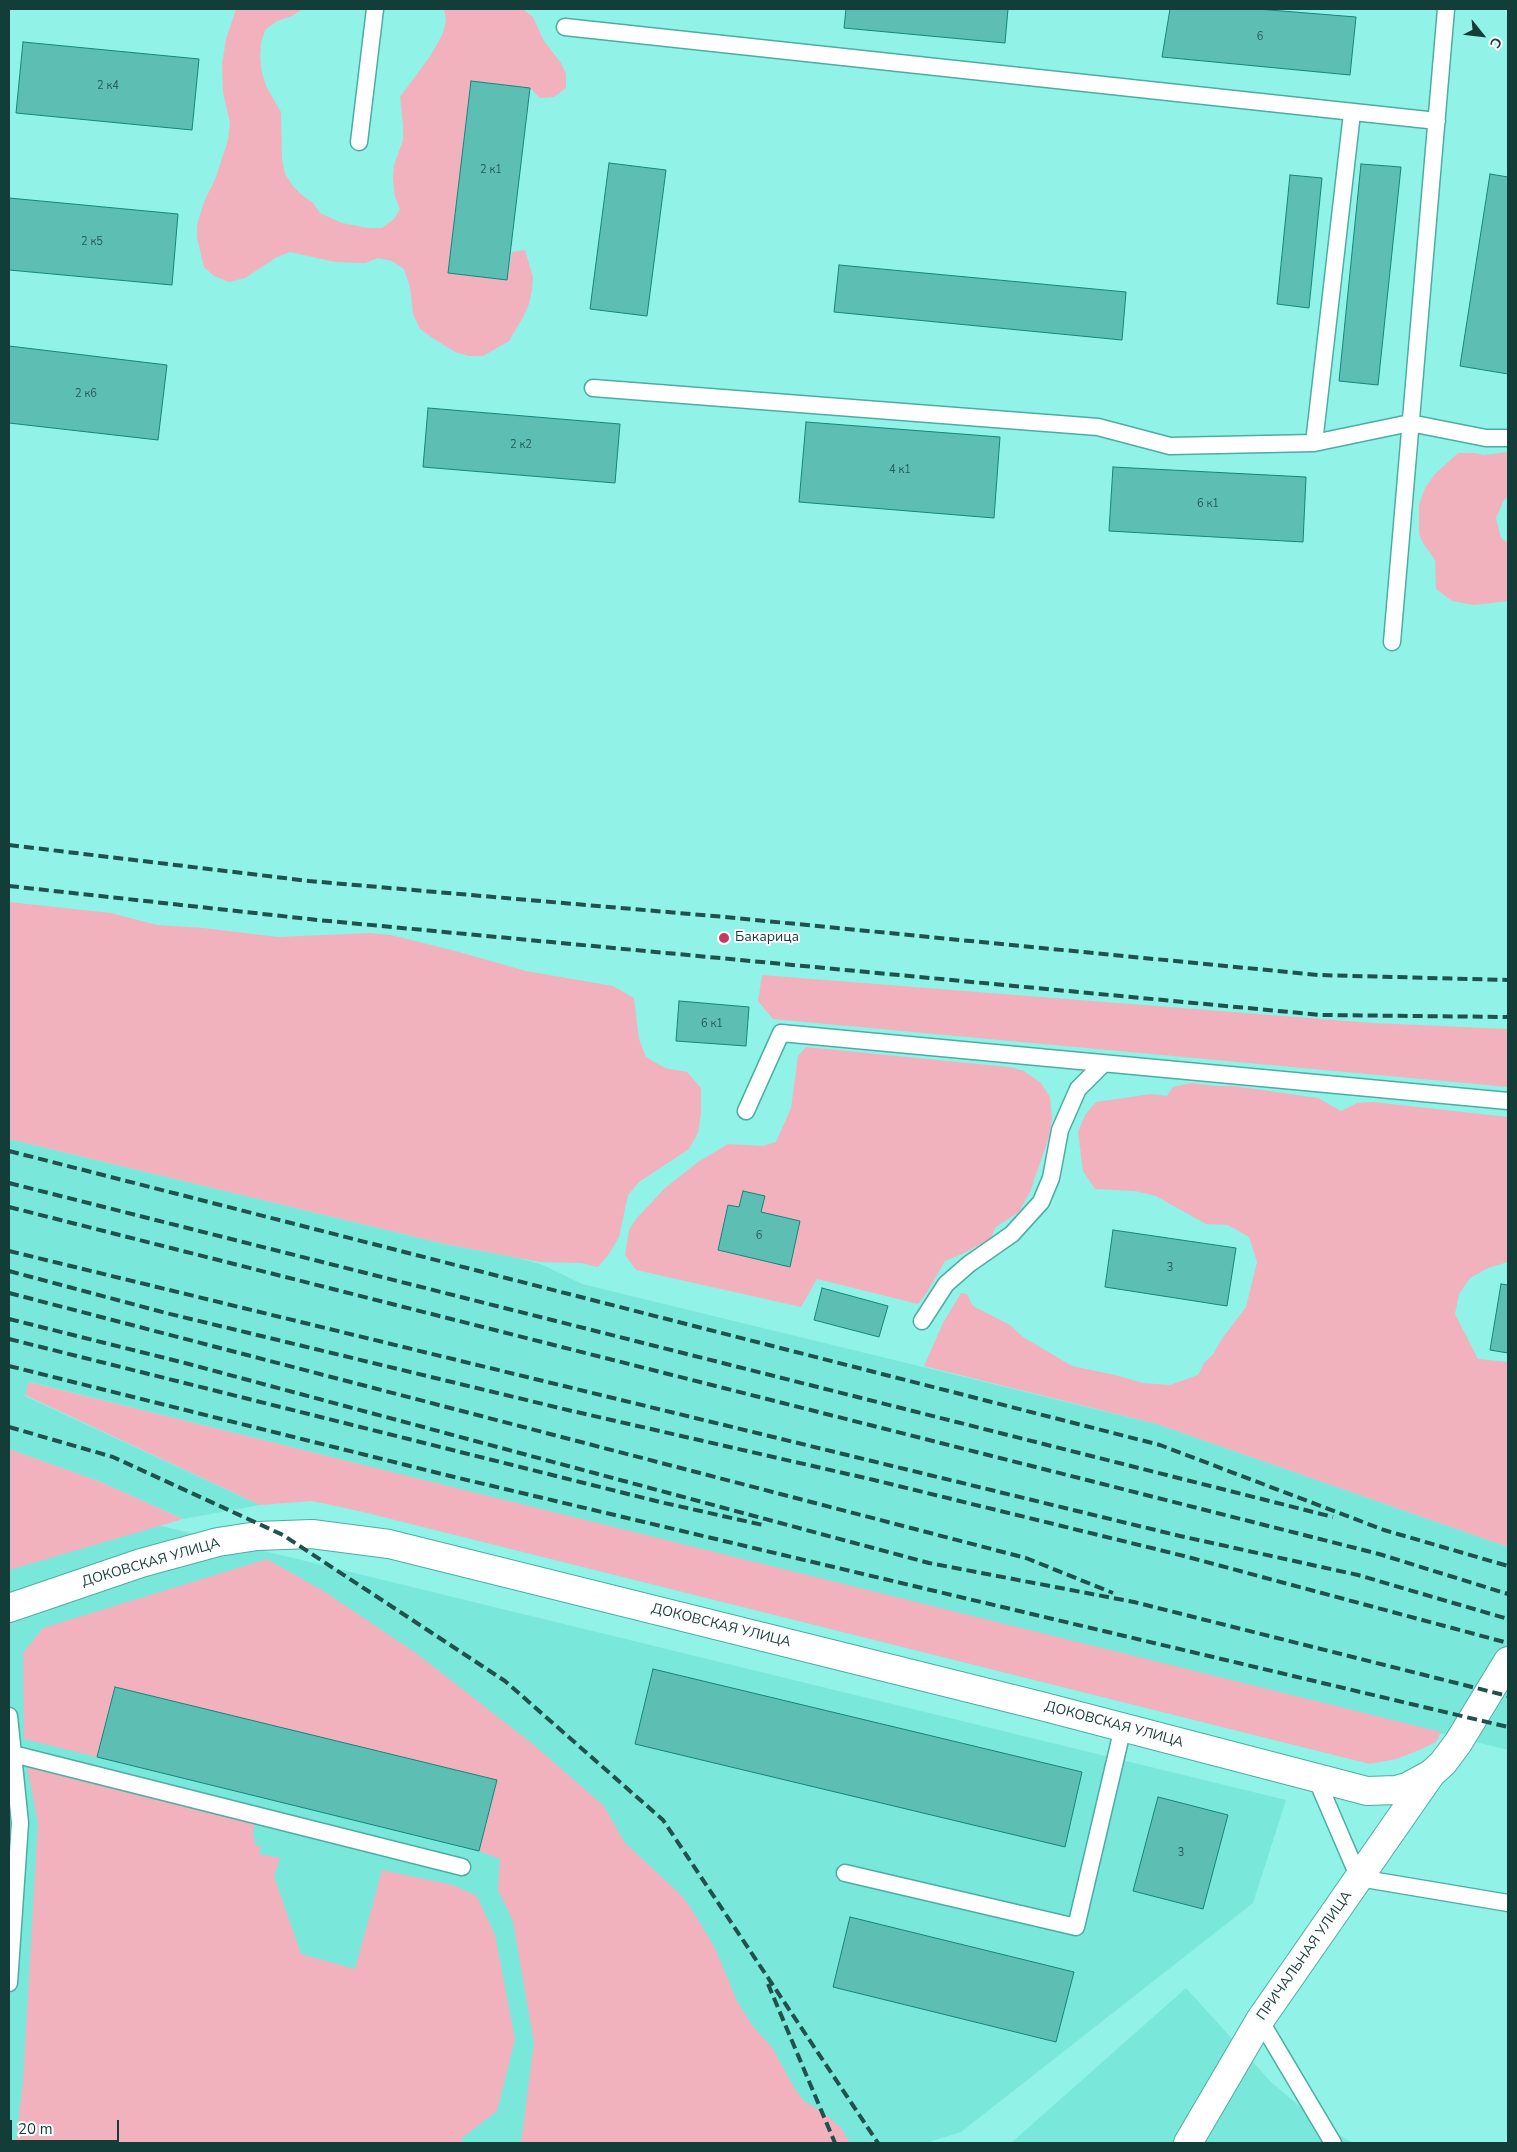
<!DOCTYPE html>
<meta charset="utf-8">
<style>
body{margin:0}
#map{position:relative;width:1517px;height:2152px;overflow:hidden;background:#91f2e7;font-family:"Nunito Sans",sans-serif}
canvas{display:block}
.frame{position:absolute;inset:0;border:10px solid #133d39;pointer-events:none}
.north{position:absolute;left:1457px;top:10px;width:50px;height:50px;-webkit-text-stroke:4px #fff;paint-order:stroke;rotate:119deg;font-size:14px;font-weight:700;line-height:20px;text-align:center;color:#133d39}
.north::after{content:'';display:block;margin:auto;width:18px;height:22px;background:#133d39;clip-path:polygon(50% 0,100% 100%,50% 72%,0 100%)}
.scale{position:absolute;left:10px;top:2120px;width:109px;height:22px;box-sizing:border-box;border:2px solid #133d39;border-top:0;padding-left:6px;font-size:15px;line-height:18px;white-space:nowrap;color:#133d39;-webkit-text-stroke:4px #fff;paint-order:stroke}
</style>
<div id="map">
<canvas width="1517" height="2152"></canvas>
<div class="frame"></div>
<div class="north">С</div>
<div class="scale">20 m</div>
</div>
<script>
const context = document.querySelector('canvas').getContext('2d');
context.lineJoin = 'round';
function fill(path, color) { context.fillStyle = color; context.fill(path, 'evenodd'); }
const shape = rows => new Path2D(rows.map(r => 'M' + r).join(''));
function trace(path, color, width, dash) { context.strokeStyle = color; context.lineWidth = width; context.lineCap = dash ? 'butt' : 'round'; context.setLineDash(dash || []); context.stroke(path); }
function label(font, color, halo, rows, align = 'center') {
  context.font = font + ' "Nunito Sans",sans-serif'; context.lineWidth = 4; context.setLineDash([]); context.textBaseline = 'middle'; context.strokeStyle = halo; context.fillStyle = color; for (const [text, x, y, turn = 0] of rows) {
    context.save(); context.translate(x, y); context.rotate((+turn || 0) * Math.PI / 180); context.textAlign = isNaN(turn) ? turn : align; if (halo) context.strokeText(text, 0, 0); context.fillText(text, 0, 0); context.restore();
  }
}
const built = shape([
 [9,1139,445,1244,519,1258,543,1265,582,1284,1157,1424,1508,1547,1508,1750,30,1382,25,1396,260,1505,183,1519,101,1482,9,1449],
 [9,1485,55,1500,1286,1800,1253,1903,961,2132,926,2143,9,2143],
 [1186,1988,1271,2082,1319,2123,1353,2143,1011,2143]
]);
const green = shape([
 [236,9,303,9,292,16,277,21,265,30,261,43,260,58,262,73,266,86,281,112,282,160,285,174,293,186,302,195,313,203,320,213,342,223,368,228,382,228,394,219,400,209,395,197,393,179,394,165,403,140,403,125,400,97,431,55,443,33,446,20,444,9,523,9,533,17,544,41,561,63,566,74,566,88,554,97,540,98,530,88,471,81,448,273,507,280,512,252,525,250,533,277,532,290,529,304,523,317,509,341,483,356,469,356,455,352,431,337,420,329,413,314,410,287,404,269,392,261,378,258,365,263,335,262,290,252,277,257,245,278,229,282,214,276,204,267,197,238,197,225,204,202,216,177,228,140,230,123,223,92,222,64,226,39],
 [1508,452,1508,496,1504,500,1496,518,1501,538,1508,543,1508,601,1474,605,1452,601,1436,589,1435,560,1423,543,1419,534,1419,505,1425,488,1435,474,1458,453,1475,453,1484,455],
 [9,902,111,913,157,925,204,928,278,937,370,933,391,935,459,952,526,971,613,986,634,998,639,1039,646,1057,665,1068,687,1072,701,1088,701,1113,698,1133,689,1149,639,1182,628,1195,619,1237,609,1254,598,1267,581,1263,540,1262,445,1244,9,1139],
 [762,975,1372,1023,1508,1029,1508,1087,773,1019,758,1001],
 [806,1047,1009,1067,1024,1071,1041,1083,1050,1097,1052,1119,1048,1140,1030,1192,1019,1212,996,1227,990,1239,960,1255,945,1261,926,1294,918,1304,817,1279,801,1307,636,1270,625,1255,629,1230,636,1219,665,1188,698,1162,728,1144,763,1146,776,1142,791,1108,798,1056],
 [1191,1083,1216,1086,1234,1086,1318,1098,1341,1111,1357,1103,1373,1102,1508,1117,1508,1262,1488,1268,1470,1278,1459,1294,1455,1314,1478,1359,1508,1362,1508,1547,1157,1424,924,1366,943,1323,961,1293,967,1294,973,1306,1010,1325,1023,1337,1072,1366,1115,1375,1143,1383,1170,1385,1198,1375,1204,1363,1214,1353,1221,1340,1246,1307,1257,1262,1249,1237,1228,1225,1206,1224,1156,1196,1135,1191,1095,1189,1083,1171,1078,1132,1085,1115,1096,1102,1151,1094,1167,1096,1173,1087],
 [29,1382,1441,1732,1436,1742,1422,1749,1396,1759,1370,1764,359,1511,312,1501,260,1505,25,1395],
 [9,1449,101,1482,183,1519,9,1570],
 [267,1559,325,1592,416,1653,534,1745,604,1806,625,1843,679,1893,689,1905,715,1948,737,2001,752,2025,773,2049,795,2089,803,2100,829,2117,841,2128,850,2143,521,2143,534,2043,513,1921,498,1890,500,1859,479,1851,496,1780,115,1687,97,1757,24,1739,23,1653,43,1628],
 [27,1766,255,1823,253,1831,255,1844,261,1847,259,1854,280,1858,274,1876,301,1954,355,1969,382,1870,453,1885,477,1896,495,1935,515,2039,497,2111,462,2138,463,2143,16,2143,23,2081,38,1823]
]);
const building = shape([
 [846,9,1008,9,1005,43,844,28,846,9],
 [1170,9,1257,9,1356,17,1350,75,1162,57,1170,9],
 [23,42,199,59,192,130,16,113,23,42],
 [471,81,530,88,507,280,448,273,471,81],
 [609,163,666,170,647,316,590,309,609,163],
 [1361,164,1401,167,1378,385,1339,381,1361,164],
 [1490,174,1508,177,1508,374,1460,366,1490,174],
 [1290,175,1322,178,1309,308,1277,304,1290,175],
 [9,198,178,214,172,285,9,270,9,198],
 [839,265,1126,292,1122,340,834,312,839,265],
 [9,346,167,365,158,440,9,423,9,346],
 [428,408,620,424,615,483,423,467,428,408],
 [806,422,1000,437,994,518,799,502,806,422],
 [1113,467,1306,477,1303,542,1109,531,1113,467],
 [679,1001,749,1007,746,1046,676,1041,679,1001],
 [743,1191,765,1196,761,1212,800,1221,790,1267,718,1250,728,1205,739,1207,743,1191],
 [1113,1230,1236,1248,1227,1306,1105,1287,1113,1230],
 [1501,1284,1508,1285,1508,1353,1490,1350,1501,1284],
 [822,1288,888,1306,879,1337,814,1320,822,1288],
 [653,1669,1082,1772,1065,1847,635,1744,653,1669],
 [115,1687,497,1780,479,1851,97,1757,115,1687],
 [1158,1797,1228,1815,1203,1909,1133,1891,1158,1797],
 [850,1917,1074,1972,1056,2042,833,1987,850,1917]
]);
const lane = shape([
 [565,27,1437,121],
 [359,142,375,9],
 [593,388,1098,427,1170,446,1314,443,1410,423,1486,438,1508,438],
 [1314,443,1352,113],
 [1392,642,1446,9],
 [746,1111,781,1033,1508,1101],
 [922,1321,946,1284,969,1264,1012,1234,1041,1202,1051,1178,1060,1130,1078,1089,1103,1064],
 [9,1716,20,1823,9,1983],
 [13,1754,462,1867],
 [1316,1778,1359,1878,1508,1903],
 [845,1873,1076,1927,1123,1727],
 [1260,2020,1333,2143]
]);
const street = shape([
 [1188,2143,1260,2020,1431,1774]
]);
const secondary = shape([
 [9,1608,141,1563,218,1542,257,1536,312,1534,389,1544,1041,1706,1367,1791,1396,1790,1407,1787,1431,1774,1443,1763,1458,1743,1508,1661]
]);
const rail = shape([
 [9,845,309,881,725,917,1318,975,1508,980],
 [9,886,318,920,1321,1015,1508,1017],
 [9,1151,1160,1445,1384,1530,1508,1566],
 [9,1183,1333,1517],
 [9,1207,1379,1554,1508,1594],
 [9,1251,1180,1536,1358,1575,1508,1619],
 [9,1271,166,1313,572,1411,874,1480,1184,1556,1508,1643],
 [9,1293,1026,1558,1113,1593],
 [9,1319,185,1363,929,1563,1134,1602,1508,1696],
 [9,1339,660,1502,763,1525],
 [9,1366,446,1475,1508,1727],
 [9,1427,113,1457,283,1535,505,1681,663,1820,878,2143],
 [768,1984,835,2143]
]);
const markers = [
 [724,938,6,"#c73965"]
];
const numberNames = [
 ["6",1260,37],
 ["2 к4",108,86],
 ["2 к1",491,170],
 ["2 к5",92,242],
 ["2 к6",86,394],
 ["2 к2",521,445],
 ["4 к1",900,470],
 ["6 к1",1208,504],
 ["6 к1",712,1024],
 ["6",759,1236],
 ["3",1170,1268],
 ["3",1181,1853]
];
const poiNames = [
 ["Бакарица",735,938]
];
const streetNames = [
 ["ДОКОВСКАЯ УЛИЦА",151,1563,-16],
 ["ДОКОВСКАЯ УЛИЦА",721,1626,14],
 ["ДОКОВСКАЯ УЛИЦА",1114,1725,15],
 ["ПРИЧАЛЬНАЯ УЛИЦА",1305,1956,-55]
];
fill(built, '#7ae7db');
fill(green, '#f1b2be');
fill(building, '#5dbeb4');
trace(building, '#14857c', 1);
trace(lane, '#4baea4', 19);
trace(street, '#4baea4', 30);
trace(secondary, '#4baea4', 30);
trace(lane, '#fff', 16);
trace(street, '#fff', 28);
trace(secondary, '#fff', 28);
trace(rail, '#21514c', 4, [10, 5]);
for (const [x, y, r, color] of markers) { const dot = new Path2D(); dot.arc(x, y, r, 0, 2 * Math.PI); context.fillStyle = color; context.fill(dot); trace(dot, '#fff', 2); }
label('11px', '#265d58', null, numberNames);
label('14px', '#133d39', '#fff', poiNames, 'left');
label('14px', '#133d39', '#fff', streetNames);
</script>
